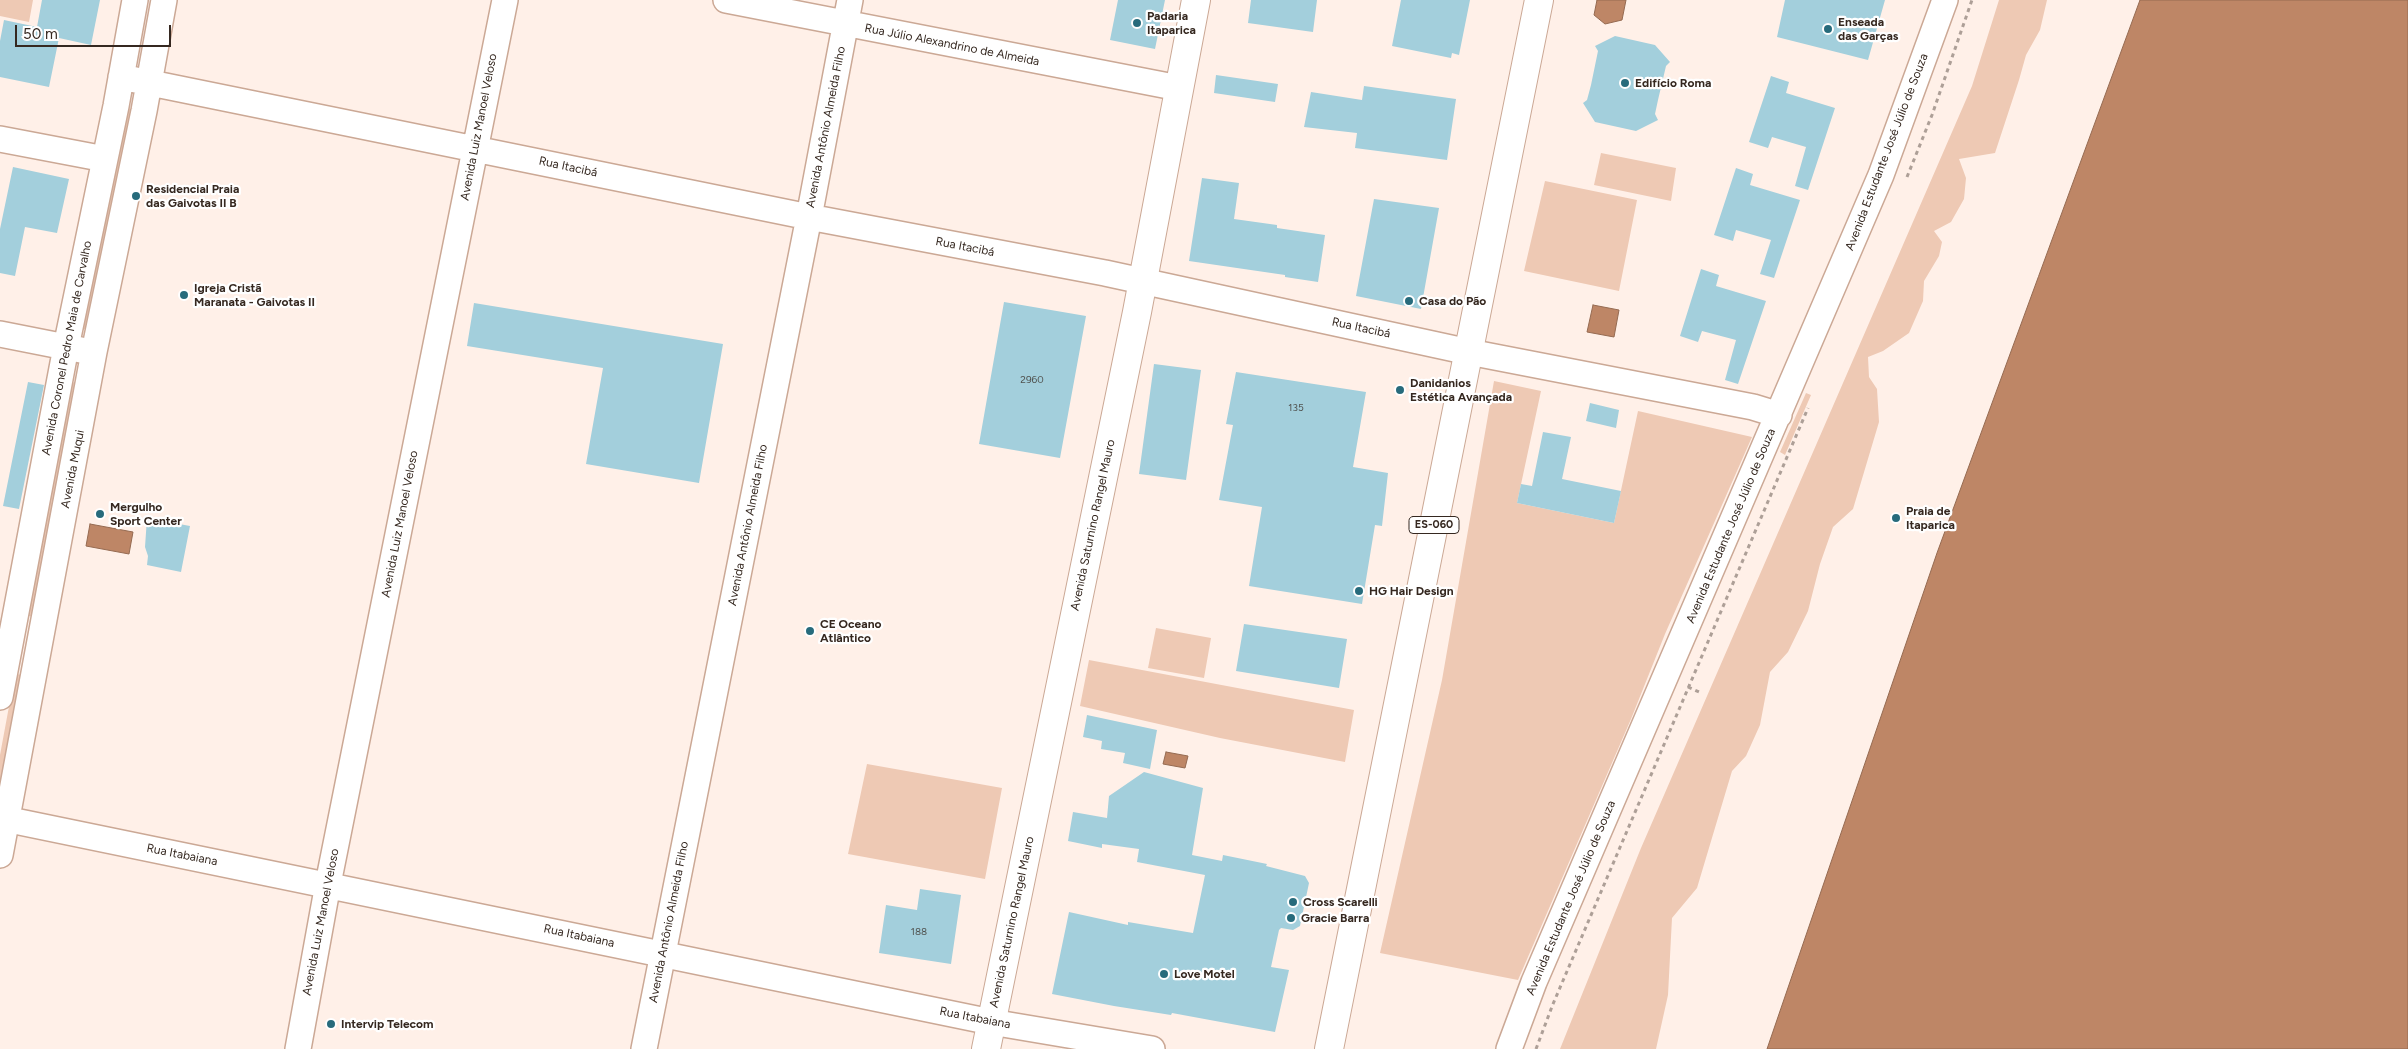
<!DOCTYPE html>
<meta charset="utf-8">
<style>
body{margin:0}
#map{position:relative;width:2408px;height:1049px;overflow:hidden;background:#fff0e8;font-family:Figtree,sans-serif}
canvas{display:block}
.scale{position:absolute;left:15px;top:25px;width:156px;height:22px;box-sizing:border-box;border:2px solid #352820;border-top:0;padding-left:6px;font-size:15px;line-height:18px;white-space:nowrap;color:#352820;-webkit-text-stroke:4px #fff;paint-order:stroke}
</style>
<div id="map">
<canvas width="2408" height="1049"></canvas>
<div class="scale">50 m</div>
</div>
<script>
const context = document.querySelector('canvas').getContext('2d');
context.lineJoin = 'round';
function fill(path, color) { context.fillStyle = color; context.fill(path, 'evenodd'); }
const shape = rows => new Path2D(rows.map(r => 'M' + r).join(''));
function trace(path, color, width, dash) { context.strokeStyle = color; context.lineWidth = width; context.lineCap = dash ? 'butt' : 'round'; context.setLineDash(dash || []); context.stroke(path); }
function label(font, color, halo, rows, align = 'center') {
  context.font = font + ' Figtree,sans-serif'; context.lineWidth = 4.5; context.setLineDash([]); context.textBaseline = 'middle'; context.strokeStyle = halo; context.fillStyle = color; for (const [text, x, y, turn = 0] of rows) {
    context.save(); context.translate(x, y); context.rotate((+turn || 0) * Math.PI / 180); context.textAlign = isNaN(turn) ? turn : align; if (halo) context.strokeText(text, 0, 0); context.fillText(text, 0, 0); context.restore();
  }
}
const green = shape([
 [0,0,33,0,29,22,0,16],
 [1999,0,2047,0,2040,30,2026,55,2019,80,1995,153,1959,159,1966,178,1964,199,1951,222,1934,231,1942,242,1939,256,1924,281,1923,301,1909,333,1883,351,1868,357,1869,377,1877,389,1879,422,1853,509,1833,527,1820,564,1808,611,1788,652,1770,672,1760,725,1746,756,1732,771,1697,888,1672,918,1668,995,1656,1049,1560,1049,1641,848,1972,86],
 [127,108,134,109,88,330,81,328],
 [1601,153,1676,168,1671,201,1594,185],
 [1545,181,1637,200,1619,291,1524,271],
 [1494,381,1541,391,1517,503,1614,523,1638,411,1752,437,1665,634,1631,719,1518,980,1380,953,1442,680],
 [70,382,77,383,33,617,26,615],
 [1806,393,1811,395,1785,455,1780,452],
 [1156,628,1211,638,1204,678,1148,668],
 [1089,660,1354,710,1345,762,1220,738,1080,706],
 [15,674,22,675,0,793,0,755],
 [867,764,1002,788,985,879,848,854]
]);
const water = shape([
 [1597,0,1626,0,1622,20,1605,24,1594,15,1597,0],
 [2140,0,2408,0,2408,1049,1767,1049,1937,553,2140,0],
 [1593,305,1619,310,1614,337,1587,332,1593,305],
 [90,524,133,532,129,554,86,546,90,524],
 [1166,752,1188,756,1185,768,1163,764,1166,752]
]);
const building = shape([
 [42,0,100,0,91,45,59,38,49,87,0,77,0,41,4,20,37,27],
 [1118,0,1165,0,1155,49,1110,40],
 [1251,0,1317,0,1313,32,1248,23],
 [1401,0,1470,0,1459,55,1452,53,1451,58,1392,46],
 [1785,0,1885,0,1868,60,1777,37],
 [1615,36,1655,45,1670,62,1666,66,1658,100,1655,114,1658,120,1636,131,1595,122,1583,103,1587,100,1591,85,1598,51,1595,46],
 [1216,75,1278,84,1275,102,1214,93],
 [1771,76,1789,82,1786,93,1835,108,1808,190,1795,186,1806,147,1772,137,1768,148,1749,142],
 [1364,86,1456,99,1447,160,1355,148,1357,133,1304,127,1311,92,1362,100],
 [13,167,69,179,57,233,25,227,15,276,0,273,0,229],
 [1736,168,1753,174,1750,185,1800,200,1774,278,1760,274,1771,240,1736,230,1733,241,1714,235],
 [1202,178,1239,183,1234,219,1277,225,1277,228,1325,235,1318,282,1285,277,1285,275,1189,261],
 [1374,199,1439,208,1421,309,1356,296],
 [1701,269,1719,275,1716,286,1766,301,1738,384,1725,380,1736,340,1702,331,1698,342,1680,336],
 [1004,302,1086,316,1060,458,979,444],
 [474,303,723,344,699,483,586,464,603,368,467,346],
 [1154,364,1201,370,1186,480,1139,474],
 [1236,372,1366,392,1353,467,1388,473,1382,526,1375,525,1362,604,1249,586,1262,507,1219,500,1233,425,1226,424],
 [28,382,44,385,19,509,3,506],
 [1590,403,1619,410,1616,428,1586,421],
 [1543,432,1571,437,1562,479,1621,491,1614,523,1517,503,1521,484,1532,486],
 [147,518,190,526,181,572,147,565,148,556,145,547],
 [1244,624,1347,639,1339,688,1236,671],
 [1087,715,1157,730,1150,769,1123,763,1125,753,1101,749,1102,741,1083,737],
 [1144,772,1203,788,1192,855,1222,861,1223,855,1267,864,1266,866,1305,876,1309,883,1300,926,1293,930,1281,928,1279,930,1271,967,1289,970,1275,1032,1172,1013,1171,1015,1114,1006,1052,994,1069,912,1128,925,1128,922,1193,933,1205,875,1137,862,1139,849,1102,844,1102,848,1068,841,1073,812,1107,818,1109,796],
 [920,889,961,895,951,964,879,953,886,905,917,910]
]);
const path = shape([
 [1907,177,1932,115,1972,0],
 [1688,687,1699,692],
 [1536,1049,1553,1004,1808,408]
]);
const minor = shape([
 [726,0,1179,88],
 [121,77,809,217,1105,273,1469,352,1753,407,1779,415],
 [0,139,105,159],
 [0,334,81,350],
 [0,697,66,347,116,106,135,0],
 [0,818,991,1022,1152,1049],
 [0,855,94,352,144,111,164,0],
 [298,1049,328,884,505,0],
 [644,1049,809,217,850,0],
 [1509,1049,1534,982,1881,175,1945,0]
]);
const major = shape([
 [986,1049,1137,312,1196,0],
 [1329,1049,1539,0]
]);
const markers = [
 [1137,23,5,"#276b7c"],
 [1828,29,5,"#276b7c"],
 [1625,83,5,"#276b7c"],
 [136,196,5,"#276b7c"],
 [184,295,5,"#276b7c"],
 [1409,301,5,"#276b7c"],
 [1400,390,5,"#276b7c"],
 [100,514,5,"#276b7c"],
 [1896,518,5,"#276b7c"],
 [1359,591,5,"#276b7c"],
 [810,631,5,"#276b7c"],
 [1293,902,5,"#276b7c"],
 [1291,918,5,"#276b7c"],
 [1164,974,5,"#276b7c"],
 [331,1024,5,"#276b7c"]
];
const numberNames = [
 ["2960",1032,380],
 ["135",1296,408],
 ["188",919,932]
];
const shields = [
 [1434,525,50]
];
const shieldNames = [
 ["ES-060",1434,525]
];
const poiNames = [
 ["Padaria",1147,16],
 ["Itaparica",1147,30],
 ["Enseada",1838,22],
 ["das Garças",1838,36],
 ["Edifício Roma",1635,83],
 ["Residencial Praia",146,189],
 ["das Gaivotas II B",146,203],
 ["Igreja Cristã",194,288],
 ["Maranata - Gaivotas II",194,302],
 ["Casa do Pão",1419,301],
 ["Danidanios",1410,383],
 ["Estética Avançada",1410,397],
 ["Mergulho",110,507],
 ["Sport Center",110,521],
 ["Praia de",1906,511],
 ["Itaparica",1906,525],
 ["HG Hair Design",1369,591],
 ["CE Oceano",820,624],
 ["Atlântico",820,638],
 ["Cross Scarelli",1303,902],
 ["Gracie Barra",1301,918],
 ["Love Motel",1174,974],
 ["Intervip Telecom",341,1024]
];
const streetNames = [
 ["Rua Júlio Alexandrino de Almeida",952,45,11],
 ["Avenida Luiz Manoel Veloso",479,127,-79],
 ["Avenida Antônio Almeida Filho",826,127,-79],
 ["Avenida Estudante José Júlio de Souza",1887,152,-69],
 ["Rua Itacibá",568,167,12],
 ["Rua Itacibá",965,247,11],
 ["Rua Itacibá",1361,328,12],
 ["Avenida Coronel Pedro Maia de Carvalho",67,348,-79],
 ["Avenida Muqui",73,469,-79],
 ["Avenida Luiz Manoel Veloso",400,524,-79],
 ["Avenida Antônio Almeida Filho",748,525,-79],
 ["Avenida Saturnino Rangel Mauro",1093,525,-78],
 ["Avenida Estudante José Júlio de Souza",1731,526,-67],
 ["Rua Itabaiana",182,855,11],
 ["Avenida Estudante José Júlio de Souza",1571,898,-67],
 ["Avenida Luiz Manoel Veloso",321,922,-79],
 ["Avenida Antônio Almeida Filho",669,922,-79],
 ["Avenida Saturnino Rangel Mauro",1012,922,-78],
 ["Rua Itabaiana",579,936,12],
 ["Rua Itabaiana",975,1018,11]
];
fill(green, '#eec9b4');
fill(water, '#be8666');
trace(water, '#956a51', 1);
fill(building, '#a3cfdc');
trace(minor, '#cba895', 28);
trace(major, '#cba895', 30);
trace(path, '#ad9f97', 3, [4, 4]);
trace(minor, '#fff', 25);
trace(major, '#fff', 28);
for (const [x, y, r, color] of markers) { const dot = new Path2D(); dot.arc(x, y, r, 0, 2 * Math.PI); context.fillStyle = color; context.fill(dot); trace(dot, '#fff', 2); }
label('10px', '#50524f', null, numberNames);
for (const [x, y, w] of shields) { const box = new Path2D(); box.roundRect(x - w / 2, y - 8.5, w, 17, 4); context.fillStyle = '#fff'; context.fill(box); trace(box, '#352820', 1); }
label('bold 11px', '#352820', null, shieldNames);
label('bold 12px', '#352820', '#fff', poiNames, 'left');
label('12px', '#352820', '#fff', streetNames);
</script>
